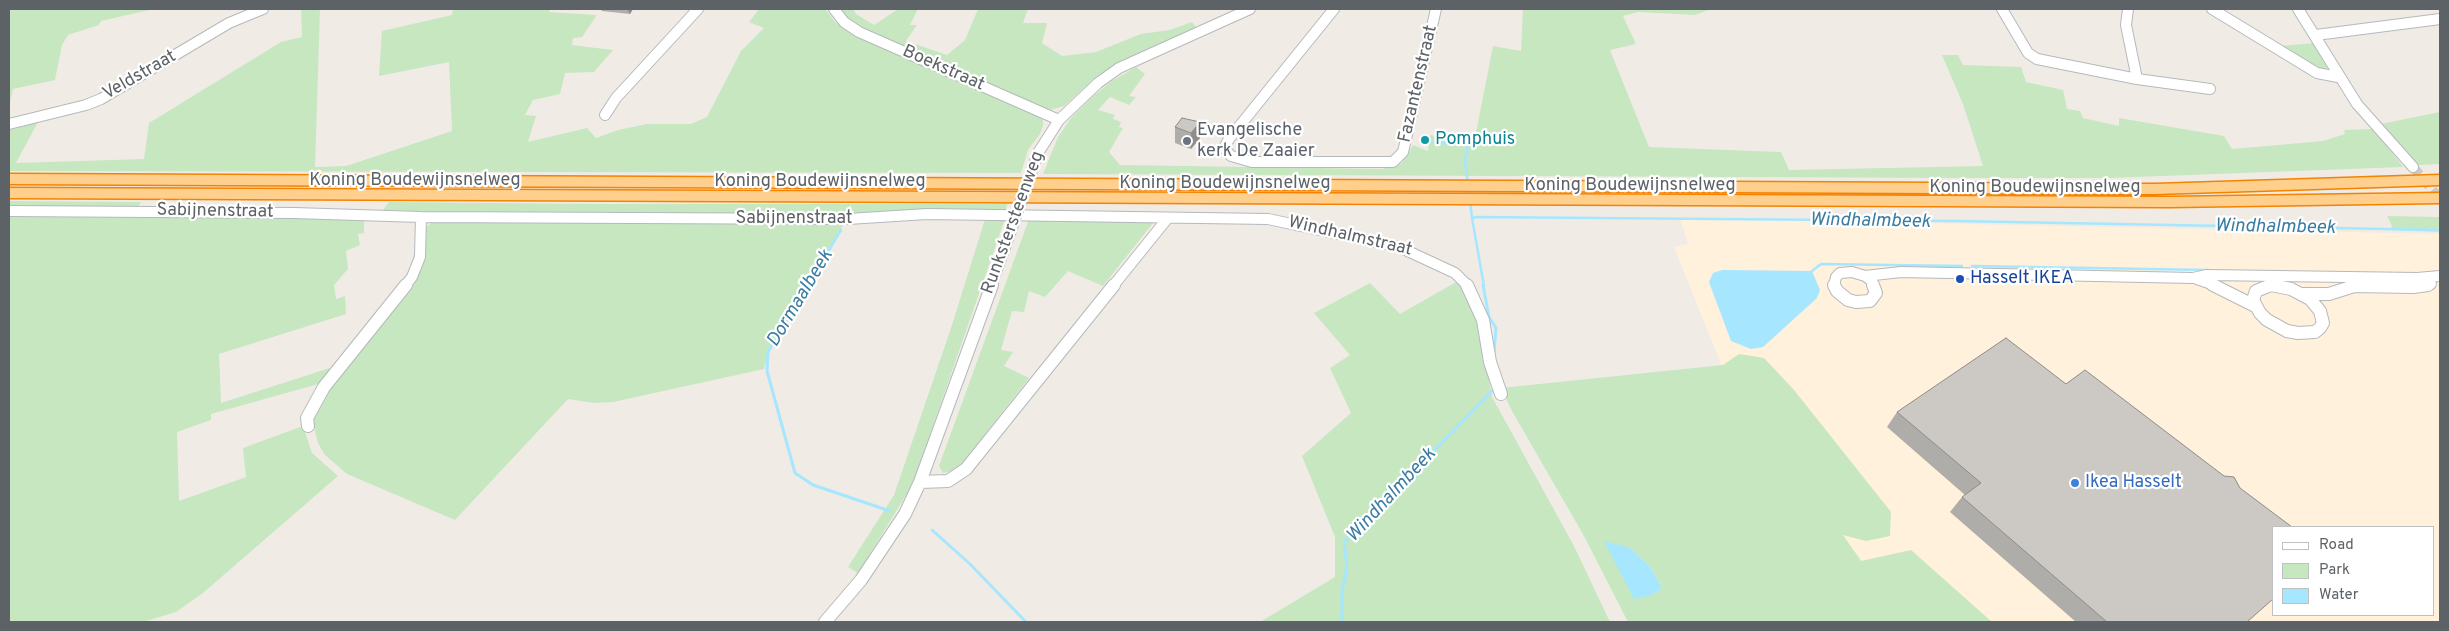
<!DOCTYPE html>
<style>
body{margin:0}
#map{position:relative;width:2449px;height:631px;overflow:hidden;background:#f0ece5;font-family:Overpass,sans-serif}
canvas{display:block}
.frame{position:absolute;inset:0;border:10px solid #5d6266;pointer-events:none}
.legend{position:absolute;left:2272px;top:526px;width:162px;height:90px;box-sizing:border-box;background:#fff;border:1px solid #bec0c2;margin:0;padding:6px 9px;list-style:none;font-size:15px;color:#5d6266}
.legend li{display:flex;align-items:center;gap:10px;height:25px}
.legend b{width:25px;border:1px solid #bec0c2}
</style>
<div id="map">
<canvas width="2449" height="631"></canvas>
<div class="frame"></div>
<ul class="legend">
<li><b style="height:6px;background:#fff"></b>Road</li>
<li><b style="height:14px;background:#c7e7c1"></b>Park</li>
<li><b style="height:14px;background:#a6e6ff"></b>Water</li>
</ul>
</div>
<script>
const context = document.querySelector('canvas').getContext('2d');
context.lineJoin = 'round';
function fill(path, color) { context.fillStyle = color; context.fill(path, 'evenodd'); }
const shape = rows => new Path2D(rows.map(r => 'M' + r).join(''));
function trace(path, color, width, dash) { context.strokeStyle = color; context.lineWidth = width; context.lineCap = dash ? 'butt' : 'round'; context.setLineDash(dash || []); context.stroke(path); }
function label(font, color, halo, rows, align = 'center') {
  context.font = font + ' Overpass,sans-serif'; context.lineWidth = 4.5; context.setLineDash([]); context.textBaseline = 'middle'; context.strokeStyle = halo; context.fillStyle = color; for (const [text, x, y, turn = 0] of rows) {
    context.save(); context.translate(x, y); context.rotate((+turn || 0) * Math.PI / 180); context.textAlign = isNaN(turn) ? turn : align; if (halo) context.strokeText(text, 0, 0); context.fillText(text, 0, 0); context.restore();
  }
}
const commercial = shape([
 [1680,218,2440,234,2440,622,1936,622,1862,561,1728,381,1674,247,1688,244],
 [2273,527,2433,527,2433,615,2273,615]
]);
const green = shape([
 [9,9,154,9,101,21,99,25,68,35,62,45,55,80,13,89,9,108],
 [301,9,320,9,315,167,346,166,452,131,449,62,379,76,382,31,452,15,453,9,550,9,549,12,597,15,582,37,573,38,572,45,613,50,594,72,565,73,560,94,533,100,525,115,536,116,528,142,587,128,596,138,618,130,647,124,691,124,707,117,741,51,764,28,749,22,759,9,825,9,836,23,875,45,1037,116,1043,120,1043,126,1040,134,1028,150,1021,173,9,171,9,129,38,122,16,163,144,159,149,123,281,42,302,37],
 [839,9,853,9,856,14,874,25,898,9,918,9,910,25,917,25,906,41,947,55,965,40,978,9,1028,9,1023,23,1047,23,1042,43,1062,56,1096,52,1141,34,1170,30,1192,22,1196,27,1098,75,1064,106,1050,110,1039,108,865,29,848,20],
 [1523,9,1711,9,1695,15,1638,12,1623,16,1636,44,1610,50,1649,147,1781,152,1789,170,1983,166,1963,104,1942,55,1958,55,1963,65,2021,67,2026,82,2063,90,2067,109,2080,111,2083,118,2119,126,2119,118,2224,136,2232,149,2323,141,2345,134,2344,130,2373,129,2403,167,2109,178,1967,178,1043,174,1058,137,1072,117,1091,98,1112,81,1136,67,1145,74,1129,96,1136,97,1129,105,1110,97,1098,110,1115,115,1113,119,1121,122,1119,127,1123,128,1109,152,1120,165,1382,169,1402,163,1413,145,1428,151,1430,135,1474,143,1493,46,1521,51],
 [2314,43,2329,72,2318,71,2280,46],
 [2440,112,2440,164,2419,165,2381,124],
 [9,201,141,202,137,208,9,207],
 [389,202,587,204,1007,204,1006,209,851,216,490,214,383,210],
 [9,215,354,217,364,220,364,233,358,234,360,245,346,251,348,269,334,285,336,299,345,296,346,314,219,354,221,403,339,365,322,383,211,414,211,420,177,432,179,501,246,477,243,448,303,426,312,453,338,476,203,593,176,612,143,622,9,622],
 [986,216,1006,216,926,446,911,487,858,573,848,567,894,495,952,325],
 [2387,216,2440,217,2440,232,2390,230,2392,226],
 [1029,219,1153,223,1103,286,1068,271,1045,297,1029,291,1024,312,1012,311,1001,350,1013,352,1004,366,1029,378,957,470,943,473,939,466],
 [434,221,845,222,772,341,764,369,613,402,594,403,568,399,455,520,347,474,324,454,318,443,312,418,325,390,421,271,424,259,425,228],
 [1458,281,1472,298,1479,323,1492,397,1574,546,1610,622,1260,622,1335,577,1335,537,1302,456,1351,413,1330,368,1350,355,1314,313,1370,283,1400,314],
 [1739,354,1764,358,1794,390,1891,512,1890,536,1866,541,1843,535,1861,561,1911,550,1992,622,1628,622,1584,536,1512,411,1501,388,1723,365],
 [1630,548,1651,568,1662,588,1652,595]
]);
const water = shape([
 [1722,270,1812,271,1820,290,1817,298,1763,347,1751,349,1731,341,1709,282,1713,273],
 [1604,541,1630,548,1651,568,1662,588,1652,595,1634,599]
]);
const streamFar1 = shape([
 [1433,143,1462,144,1468,147,1465,160,1472,218],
 [1972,266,2208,270],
 [1812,271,1821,264,1962,266],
 [808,286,841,230],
 [1484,286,1472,218,1477,217,1956,221,2440,230]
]);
const stream = shape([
 [808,285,768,352,767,371,795,473,813,485,890,511],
 [1483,285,1489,317,1496,328,1494,353],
 [932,530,970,564,1026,622],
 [1342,622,1342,592,1347,566,1344,543,1492,391]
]);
const minorTunnel = shape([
 [2413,167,2440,199]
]);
const minorFar1 = shape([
 [834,9,844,22,859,32,1059,120],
 [1334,9,1229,139,1224,148,1231,156,1252,162,1393,162,1403,152,1436,9],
 [2002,9,2028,53,2037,59,2137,79,2210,89],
 [2128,9,2126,25,2137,79],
 [2212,9,2317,73,2338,77],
 [2298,9,2357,104,2413,167],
 [2316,35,2440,19],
 [605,115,616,98,698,9],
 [9,124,86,105,101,99,229,23,263,9],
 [1038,153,1059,120,1098,83,1119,68,1250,9],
 [9,211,294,213,421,217,848,219,927,214,1268,219,1399,247,1455,273,1468,286],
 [1865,276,1901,272,2193,278,2207,275,2417,278,2440,276],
 [2197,279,2217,286],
 [405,286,412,277,420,257,421,217],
 [991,286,1008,239],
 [1113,286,1167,219],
 [1834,286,1836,277,1840,273,1852,272,1865,276,1872,281,1874,286],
 [2269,286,2275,286],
 [2420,286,2431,284]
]);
const minor = shape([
 [1467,285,1483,320,1490,362,1501,394],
 [1834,285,1837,291,1848,300,1856,302,1870,301,1876,293,1873,285],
 [2213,285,2255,306],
 [2271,285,2291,289,2310,299,2320,311,2323,323,2320,328,2315,332,2298,333,2287,331,2267,320,2260,313,2253,300,2256,291,2271,285],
 [2302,294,2329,294,2354,286,2413,287,2428,285],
 [308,426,307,418,324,387,406,285],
 [920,482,948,481,966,469,1114,285],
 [825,622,861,580,905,514,920,482,992,285]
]);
const highway = shape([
 [9,174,2155,184,2440,175,2440,185,2155,194,9,184,9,174],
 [9,188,2170,197,2440,193,2440,203,2170,207,9,198,9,188]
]);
const minorBridge = shape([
 [1008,239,1038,153]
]);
const wall = shape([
 [601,9,633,9,630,14,602,11],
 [1182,118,1200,138,1191,149,1175,143,1175,127],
 [1897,412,2247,622,2076,622,1950,512,1962,497,1965,495,1887,427]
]);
const shadedWall = shape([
 [627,9,633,9,630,14],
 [1200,122,1200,138,1191,149,1191,133]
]);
const building = shape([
 [1182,118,1200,122,1191,133,1175,127,1182,118],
 [2006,338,2066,384,2085,370,2224,476,2234,477,2240,488,2292,527,2273,527,2273,599,2247,622,2107,622,1962,497,1981,483,1897,412,2006,338]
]);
const markers = [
 [1425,140,5,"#0f9aa8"],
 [1187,141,5,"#6b7280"],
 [1960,279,5,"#1a4fb4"],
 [2075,483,5,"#3f7fe0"]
];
const streetNames = [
 ["Boekstraat",943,69,24],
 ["Veldstraat",140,76,-30],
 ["Fazantenstraat",1419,84,-77],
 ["Koning Boudewijnsnelweg",415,181],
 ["Koning Boudewijnsnelweg",820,182],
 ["Koning Boudewijnsnelweg",1225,184],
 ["Koning Boudewijnsnelweg",1630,186],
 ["Koning Boudewijnsnelweg",2035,188],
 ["Sabijnenstraat",215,212,1],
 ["Sabijnenstraat",794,219],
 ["Runkstersteenweg",1014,223,-70],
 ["Windhalmstraat",1350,237,13]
];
const worshipNames = [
 ["Evangelische",1197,131],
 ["kerk De Zaaier",1197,152]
];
const cultureNames = [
 ["Pomphuis",1435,140]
];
const transitNames = [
 ["Hasselt IKEA",1970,279]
];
const shopNames = [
 ["Ikea Hasselt",2085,483]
];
const waterNames = [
 ["Windhalmbeek",1870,222,1],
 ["Windhalmbeek",2275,228,1],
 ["Dormaalbeek",801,299,-59],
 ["Windhalmbeek",1392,496,-47]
];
fill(commercial, '#fff1db');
fill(green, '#c7e7c1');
fill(water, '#a6e6ff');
trace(streamFar1, '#a6e6ff', 2.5);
trace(stream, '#a6e6ff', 3);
trace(minorTunnel, '#cbcac5', 10, [10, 5]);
trace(minorFar1, '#b5b9bc', 12);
trace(minor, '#b5b9bc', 14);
trace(highway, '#f58200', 3);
trace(minorFar1, '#fff', 10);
trace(minor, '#fff', 12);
fill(highway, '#ffd08d');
trace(minorBridge, '#b5b9bc', 12, []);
trace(minorBridge, '#fff', 10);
fill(wall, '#afada9');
fill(shadedWall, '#8f8d89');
fill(building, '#ccc9c4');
trace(building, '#8f8d89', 1);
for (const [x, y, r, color] of markers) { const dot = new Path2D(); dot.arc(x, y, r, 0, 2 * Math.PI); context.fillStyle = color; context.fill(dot); trace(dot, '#fff', 2); }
label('18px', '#5d6266', '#fff', streetNames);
label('18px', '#5b616d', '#fff', worshipNames, 'left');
label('18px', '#0d838f', '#fff', cultureNames, 'left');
label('18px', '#164399', '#fff', transitNames, 'left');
label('18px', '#366cbe', '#fff', shopNames, 'left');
label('italic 19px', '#3a7da2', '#fff', waterNames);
</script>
